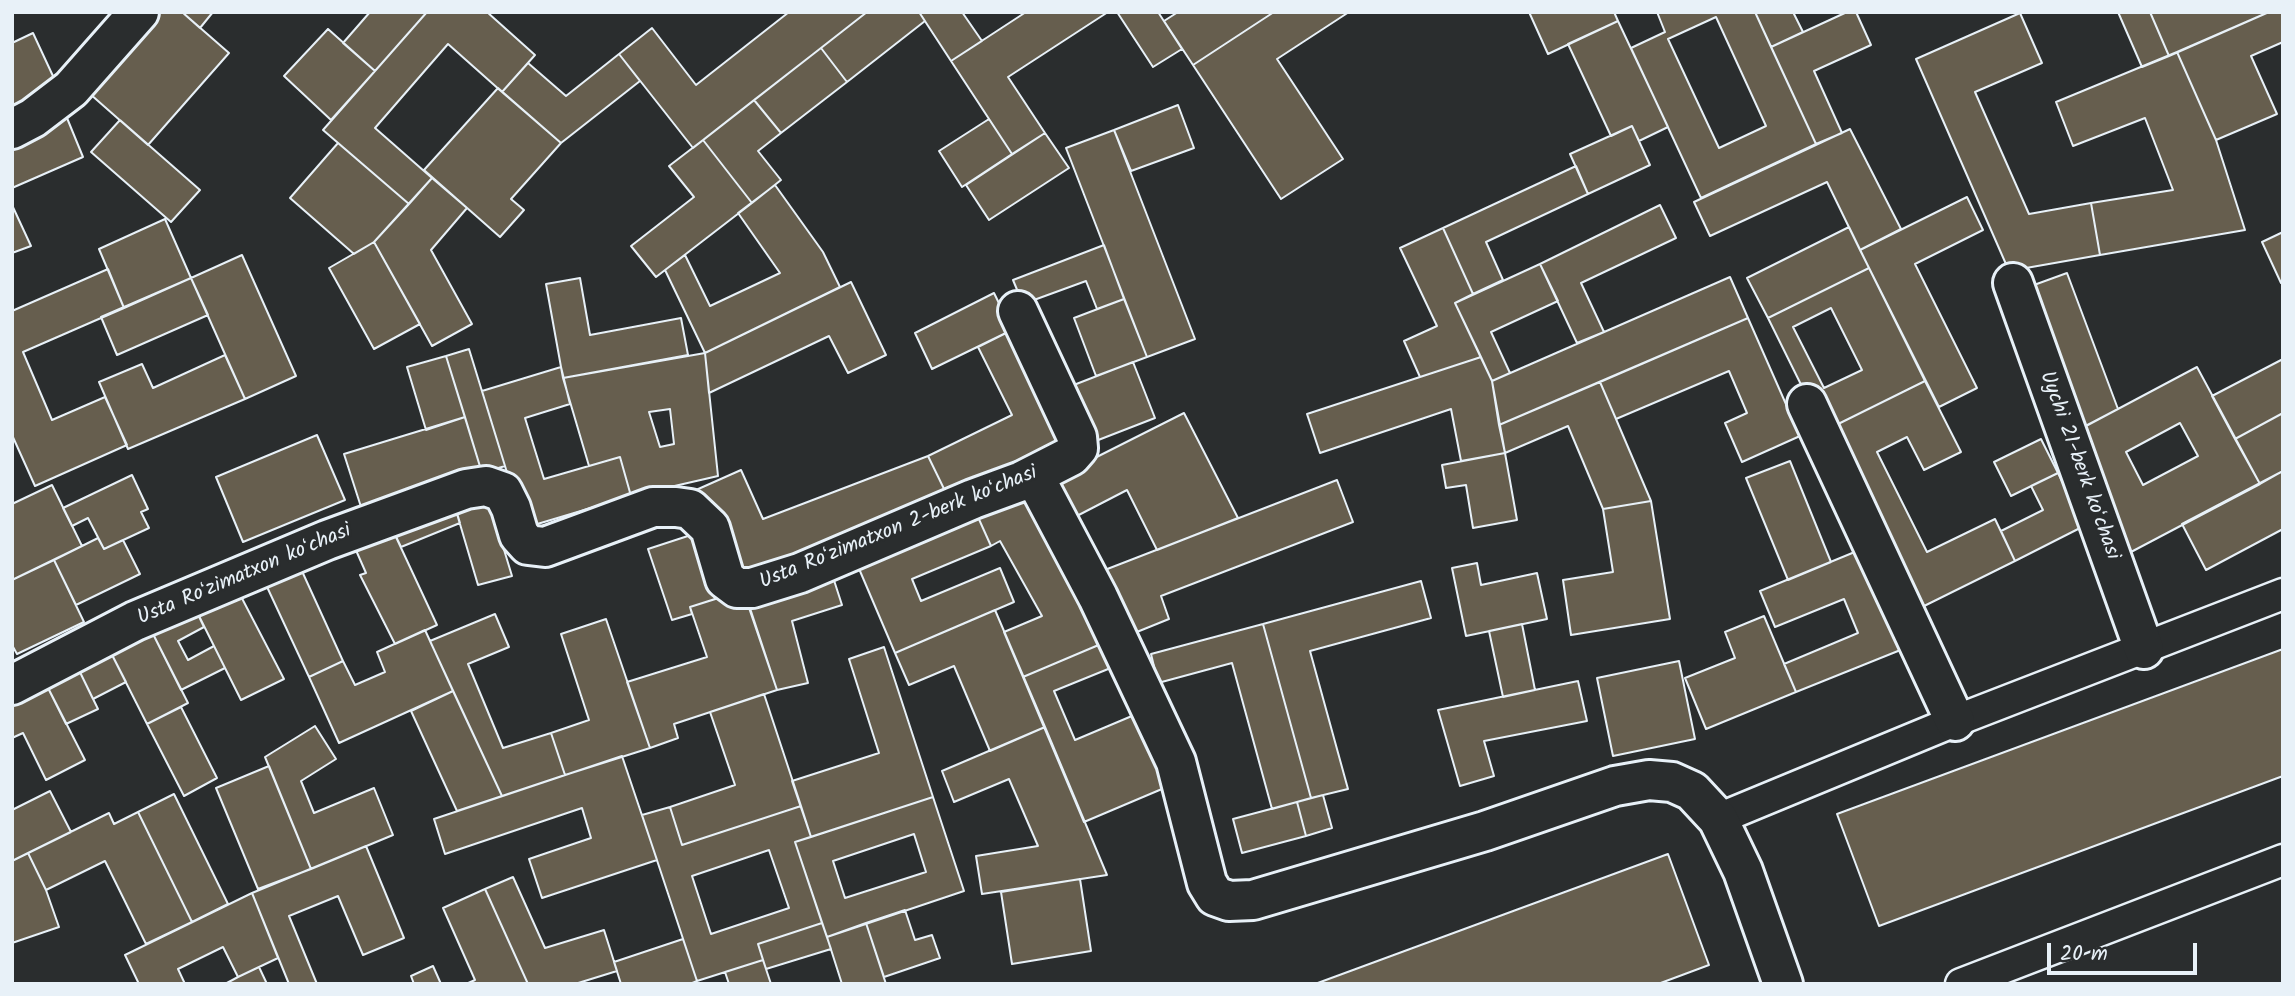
<!DOCTYPE html>
<meta charset="utf-8">
<style>
body{margin:0}
#map{position:relative;width:2295px;height:996px;overflow:hidden;background:#2a2d2e;font-family:Kalam,sans-serif}
canvas{display:block}
.frame{position:absolute;inset:0;border:14px solid #e8f1f8;pointer-events:none}
.scale{position:absolute;left:2047px;top:943px;width:150px;height:32px;box-sizing:border-box;border:4px solid #e8f1f8;border-top:0;padding-left:9px;font-size:21px;line-height:24px;white-space:nowrap;color:#e8f1f8;-webkit-text-stroke:5px #2a2d2e;paint-order:stroke}
</style>
<div id="map">
<canvas width="2295" height="996"></canvas>
<div class="frame"></div>
<div class="scale">20 m</div>
</div>
<script>
const context = document.querySelector('canvas').getContext('2d');
context.lineJoin = 'round';
function fill(path, color) { context.fillStyle = color; context.fill(path, 'evenodd'); }
const shape = rows => new Path2D(rows.map(r => 'M' + r).join(''));
function trace(path, color, width, dash) { context.strokeStyle = color; context.lineWidth = width; context.lineCap = dash ? 'butt' : 'round'; context.setLineDash(dash || []); context.stroke(path); }
function label(font, color, halo, rows, align = 'center') {
  context.font = font + ' Kalam,sans-serif'; context.lineWidth = 5; context.setLineDash([]); context.textBaseline = 'middle'; context.strokeStyle = halo; context.fillStyle = color; for (const [text, x, y, turn = 0] of rows) {
    context.save(); context.translate(x, y); context.rotate((+turn || 0) * Math.PI / 180); context.textAlign = isNaN(turn) ? turn : align; if (halo) context.strokeText(text, 0, 0); context.fillText(text, 0, 0); context.restore();
  }
}
const building = shape([
 [146,12,182,12,229,53,148,145,81,86,146,12],
 [182,12,213,12,200,28,182,12],
 [370,12,427,12,375,71,343,43,370,12],
 [427,12,487,12,535,55,502,92,448,44,375,128,432,178,409,204,323,130,427,12],
 [789,12,867,12,693,148,619,54,652,28,696,85,789,12],
 [867,12,919,12,925,21,847,82,821,48,867,12],
 [919,12,962,12,982,41,951,61,919,12],
 [1026,12,1108,12,1008,77,1045,133,1012,154,951,61,1026,12],
 [1117,12,1158,12,1182,49,1153,67,1117,12],
 [1178,12,1274,12,1193,65,1164,21,1178,12],
 [1274,12,1349,12,1277,59,1343,159,1281,199,1193,65,1274,12],
 [1529,12,1614,12,1618,21,1548,54,1529,12],
 [1657,12,1755,12,1816,144,1701,198,1631,48,1665,32,1657,12],
 [1716,17,1766,126,1719,148,1668,39,1716,17],
 [1755,12,1793,12,1803,32,1771,47,1755,12],
 [1847,12,1856,12,1871,45,1814,71,1842,133,1816,144,1771,47,1847,12],
 [2118,12,2150,12,2169,56,2142,67,2118,12],
 [2150,12,2269,12,2169,56,2150,12],
 [2269,12,2283,12,2283,42,2251,56,2277,114,2216,140,2177,52,2269,12],
 [2020,13,2042,63,1975,92,2029,214,2091,203,2100,255,2009,271,1916,59,2020,13],
 [1618,21,1668,127,1639,141,1632,126,1611,136,1568,44,1618,21],
 [328,29,375,71,331,120,284,76,328,29],
 [33,33,59,89,12,111,12,43,33,33],
 [821,48,847,82,781,133,754,100,821,48],
 [2177,52,2216,140,2245,230,2100,255,2091,203,2173,190,2145,118,2073,146,2056,102,2177,52],
 [619,54,640,81,561,143,502,92,528,63,566,96,619,54],
 [498,88,561,143,511,199,524,210,500,237,424,170,498,88],
 [754,100,781,133,758,151,781,180,752,203,703,140,754,100],
 [1178,105,1194,148,1131,171,1114,130,1178,105],
 [67,118,83,157,12,188,12,142,67,118],
 [989,119,1012,154,962,187,939,151,989,119],
 [120,120,200,190,171,222,91,152,120,120],
 [1632,126,1650,165,1588,194,1570,154,1632,126],
 [1850,129,1901,229,1860,250,1827,182,1710,236,1694,202,1850,129],
 [1114,130,1195,339,1147,357,1066,148,1114,130],
 [1045,133,1069,168,989,220,966,185,1045,133],
 [703,140,752,203,656,277,631,246,694,197,669,166,703,140],
 [338,143,409,204,374,242,354,254,290,198,338,143],
 [1576,166,1588,194,1486,242,1503,280,1473,294,1443,228,1576,166],
 [432,178,467,208,431,250,472,324,432,346,374,242,432,178],
 [775,185,823,252,840,287,705,353,665,270,685,255,710,306,780,273,738,213,775,185],
 [1967,197,1983,230,1915,264,1977,388,1939,407,1860,250,1967,197],
 [12,205,31,246,12,253,12,205],
 [1660,205,1676,238,1581,283,1604,332,1577,343,1540,264,1660,205],
 [165,219,191,278,124,308,99,249,165,219],
 [1849,227,1869,268,1768,318,1747,278,1849,227],
 [1443,228,1473,294,1455,303,1481,357,1420,377,1404,341,1437,326,1400,248,1443,228],
 [2283,232,2283,282,2281,283,2262,242,2283,232],
 [374,242,420,324,374,349,329,268,374,242],
 [1104,245,1124,299,1097,309,1086,281,1023,304,1013,280,1104,245],
 [242,255,296,376,245,399,191,278,242,255],
 [1540,264,1558,301,1491,332,1510,373,1492,381,1455,303,1540,264],
 [1869,268,1925,381,1824,431,1768,318,1869,268],
 [1831,308,1862,370,1824,388,1793,327,1831,308],
 [108,269,124,308,23,352,52,420,105,397,127,445,35,486,12,435,12,311,108,269],
 [2067,273,2118,409,2076,431,2023,289,2067,273],
 [1730,277,1748,318,1499,425,1492,381,1730,277],
 [191,278,208,315,117,355,101,317,191,278],
 [580,278,590,335,681,318,688,355,563,378,546,284,580,278],
 [851,282,886,355,848,373,829,336,709,393,705,353,851,282],
 [994,293,1012,330,932,369,915,333,994,293],
 [1124,299,1147,357,1096,376,1074,318,1124,299],
 [1748,318,1800,436,1742,462,1725,423,1747,413,1729,371,1616,419,1600,382,1748,318],
 [1012,330,1064,438,947,495,928,456,1012,415,978,347,1012,330],
 [469,349,505,466,482,473,446,356,469,349],
 [705,353,718,476,631,496,620,457,589,466,563,378,705,353],
 [670,409,674,444,660,447,649,412,670,409],
 [225,355,245,399,128,449,99,382,142,364,153,388,225,355],
 [446,356,465,417,426,430,407,367,446,356],
 [1481,357,1492,381,1505,453,1461,461,1451,409,1320,453,1307,414,1481,357],
 [2283,359,2283,413,2235,439,2212,396,2283,359],
 [1133,362,1155,418,1088,444,1066,388,1133,362],
 [561,367,570,404,525,418,544,479,620,457,631,496,524,528,482,391,561,367],
 [2197,367,2260,484,2131,552,2069,435,2197,367],
 [2180,423,2198,456,2143,485,2126,452,2180,423],
 [1925,381,1961,452,1924,470,1907,437,1877,452,1927,552,1995,519,2015,561,1914,611,1824,431,1925,381],
 [1600,382,1616,419,1651,501,1603,509,1568,426,1505,453,1499,425,1600,382],
 [1184,413,1238,518,1157,550,1127,490,1071,519,1051,480,1184,413],
 [2283,413,2283,471,2260,484,2235,439,2283,413],
 [465,417,482,473,362,510,344,454,465,417],
 [317,435,345,500,243,542,216,477,317,435],
 [2041,439,2058,473,2011,496,1994,462,2041,439],
 [1505,453,1517,520,1473,528,1466,485,1446,488,1442,465,1505,453],
 [928,456,947,495,733,577,696,490,741,470,763,519,928,456],
 [1790,461,1831,562,1788,580,1746,478,1790,461],
 [2283,471,2283,529,2206,570,2182,524,2283,471],
 [2058,473,2084,526,2015,561,2001,531,2043,510,2031,486,2058,473],
 [132,475,148,509,141,512,149,528,104,549,88,518,72,526,63,508,132,475],
 [1337,480,1353,522,1161,596,1169,619,1122,638,1097,573,1337,480],
 [52,485,82,546,12,580,12,504,52,485],
 [1021,486,1108,641,1023,677,1004,632,1042,616,1000,541,991,546,973,506,1021,486],
 [485,487,512,576,478,585,452,497,485,487],
 [452,497,460,523,401,547,389,522,452,497],
 [1651,501,1670,619,1571,635,1563,580,1613,572,1603,509,1651,501],
 [973,506,991,546,912,579,921,601,1000,568,1014,602,895,653,854,557,973,506],
 [389,522,437,625,395,644,360,575,366,573,351,539,389,522],
 [694,534,715,599,690,607,692,614,672,620,648,549,694,534],
 [98,538,104,549,123,540,140,574,76,605,54,560,98,538],
 [1862,549,1903,649,1796,692,1784,664,1858,633,1844,599,1775,627,1760,591,1862,549],
 [296,558,343,661,309,677,261,574,296,558],
 [54,560,84,622,17,654,12,645,12,580,54,560],
 [1477,563,1481,585,1537,573,1547,619,1466,636,1452,568,1477,563],
 [831,571,842,605,792,621,808,683,777,690,746,599,831,571],
 [1421,581,1431,618,1310,651,1348,789,1311,798,1263,624,1421,581],
 [234,583,284,679,241,700,193,604,234,583],
 [744,590,777,690,674,724,678,738,650,748,627,682,707,657,690,607,744,590],
 [193,604,204,627,178,641,188,660,214,646,225,668,181,690,149,626,193,604],
 [995,610,1045,727,990,751,954,666,909,685,895,653,995,610],
 [495,614,509,647,468,664,503,748,551,733,565,775,502,796,430,641,495,614],
 [1764,616,1796,692,1706,729,1685,678,1735,658,1725,632,1764,616],
 [606,619,650,748,565,775,551,733,589,720,561,634,606,619],
 [1263,624,1311,798,1272,809,1232,663,1158,683,1151,654,1263,624],
 [1522,624,1535,690,1503,697,1489,631,1522,624],
 [149,626,188,703,147,724,108,647,149,626],
 [425,630,453,691,339,743,309,677,343,661,355,685,385,672,377,652,425,630],
 [1108,641,1118,665,1054,691,1075,740,1139,713,1169,786,1084,822,1023,677,1108,641],
 [108,647,126,682,93,699,76,664,108,647],
 [884,647,933,797,811,837,792,781,879,753,849,659,884,647],
 [2283,649,2283,776,1879,926,1837,814,2283,649],
 [1679,661,1695,739,1613,756,1597,678,1679,661],
 [76,664,98,709,66,724,44,680,76,664],
 [44,680,85,760,46,780,23,733,12,738,12,696,44,680],
 [1578,681,1587,721,1484,741,1494,776,1460,786,1438,710,1578,681],
 [453,691,502,796,457,811,411,711,453,691],
 [764,694,801,806,682,845,670,807,735,785,710,712,764,694],
 [181,707,217,778,184,796,147,724,181,707],
 [315,726,336,759,301,781,314,813,374,788,393,835,311,869,265,757,315,726],
 [1045,727,1107,875,982,894,976,856,1038,846,1009,779,954,802,942,771,1045,727],
 [622,756,657,860,542,898,529,859,591,838,582,808,445,854,434,819,622,756],
 [269,766,311,869,258,889,216,788,269,766],
 [50,791,71,832,12,861,12,810,50,791],
 [174,794,228,904,192,922,138,812,174,794],
 [1323,795,1332,828,1306,836,1297,802,1323,795],
 [933,797,964,891,827,937,795,842,933,797],
 [914,834,926,872,845,898,833,861,914,834],
 [1297,802,1306,836,1242,853,1233,819,1297,802],
 [801,806,811,837,795,842,822,923,758,944,763,960,697,981,642,815,670,807,682,845,801,806],
 [769,850,789,908,711,934,692,876,769,850],
 [138,812,192,922,146,944,105,861,46,890,28,853,109,813,114,824,138,812],
 [366,846,404,938,363,955,338,896,289,916,317,984,289,984,252,893,366,846],
 [28,853,46,890,59,927,12,943,12,861,28,853],
 [1668,854,1709,965,1658,984,1315,984,1668,854],
 [513,877,545,948,604,930,617,971,575,984,528,984,485,889,513,877],
 [1080,879,1091,951,1012,964,1001,892,1080,879],
 [485,889,528,984,466,984,475,980,443,908,485,889],
 [252,893,278,958,238,977,223,947,178,969,185,984,139,984,125,955,252,893],
 [905,910,915,940,932,935,940,958,884,977,866,923,905,910],
 [822,923,831,949,766,969,758,944,822,923],
 [866,923,886,984,842,984,827,937,866,923],
 [683,939,697,981,690,984,621,984,614,962,683,939],
 [763,960,771,984,729,984,725,972,763,960],
 [433,966,441,984,414,984,411,976,433,966],
 [259,967,267,984,225,984,238,977,259,967]
]);
const lane = shape([
 [1718,819,1955,721,2283,594],
 [1961,984,2283,860]
]);
const street = shape([
 [12,129,33,118,71,89,139,12],
 [2013,283,2144,649],
 [1807,404,1955,721],
 [1034,476,1098,597,1176,762,1207,883,1215,896,1229,901,1253,900,1485,831,1615,786,1649,780,1672,782,1692,791,1718,819,1743,871,1783,984],
 [12,685,135,621,327,540,466,489,486,486,503,492,511,508,519,535,528,545,545,547,653,507,676,507,690,509,710,528,725,579,737,588,752,588,800,573,973,499,1022,481,1071,456,1078,448,1077,437,1018,311]
]);
const streetNames = [
 ["Uychi 21-berk koʻchasi",2078,466,70],
 ["Usta Roʻzimatxon 2-berk koʻchasi",899,529,-22],
 ["Usta Roʻzimatxon koʻchasi",245,576,-23]
];
fill(building, '#665e4e');
trace(building, '#e8f1f8', 2);
trace(lane, '#e8f1f8', 35);
trace(street, '#e8f1f8', 44);
trace(lane, '#2a2d2e', 30);
trace(street, '#2a2d2e', 38);
label('21px', '#e8f1f8', '#2a2d2e', streetNames);
</script>
